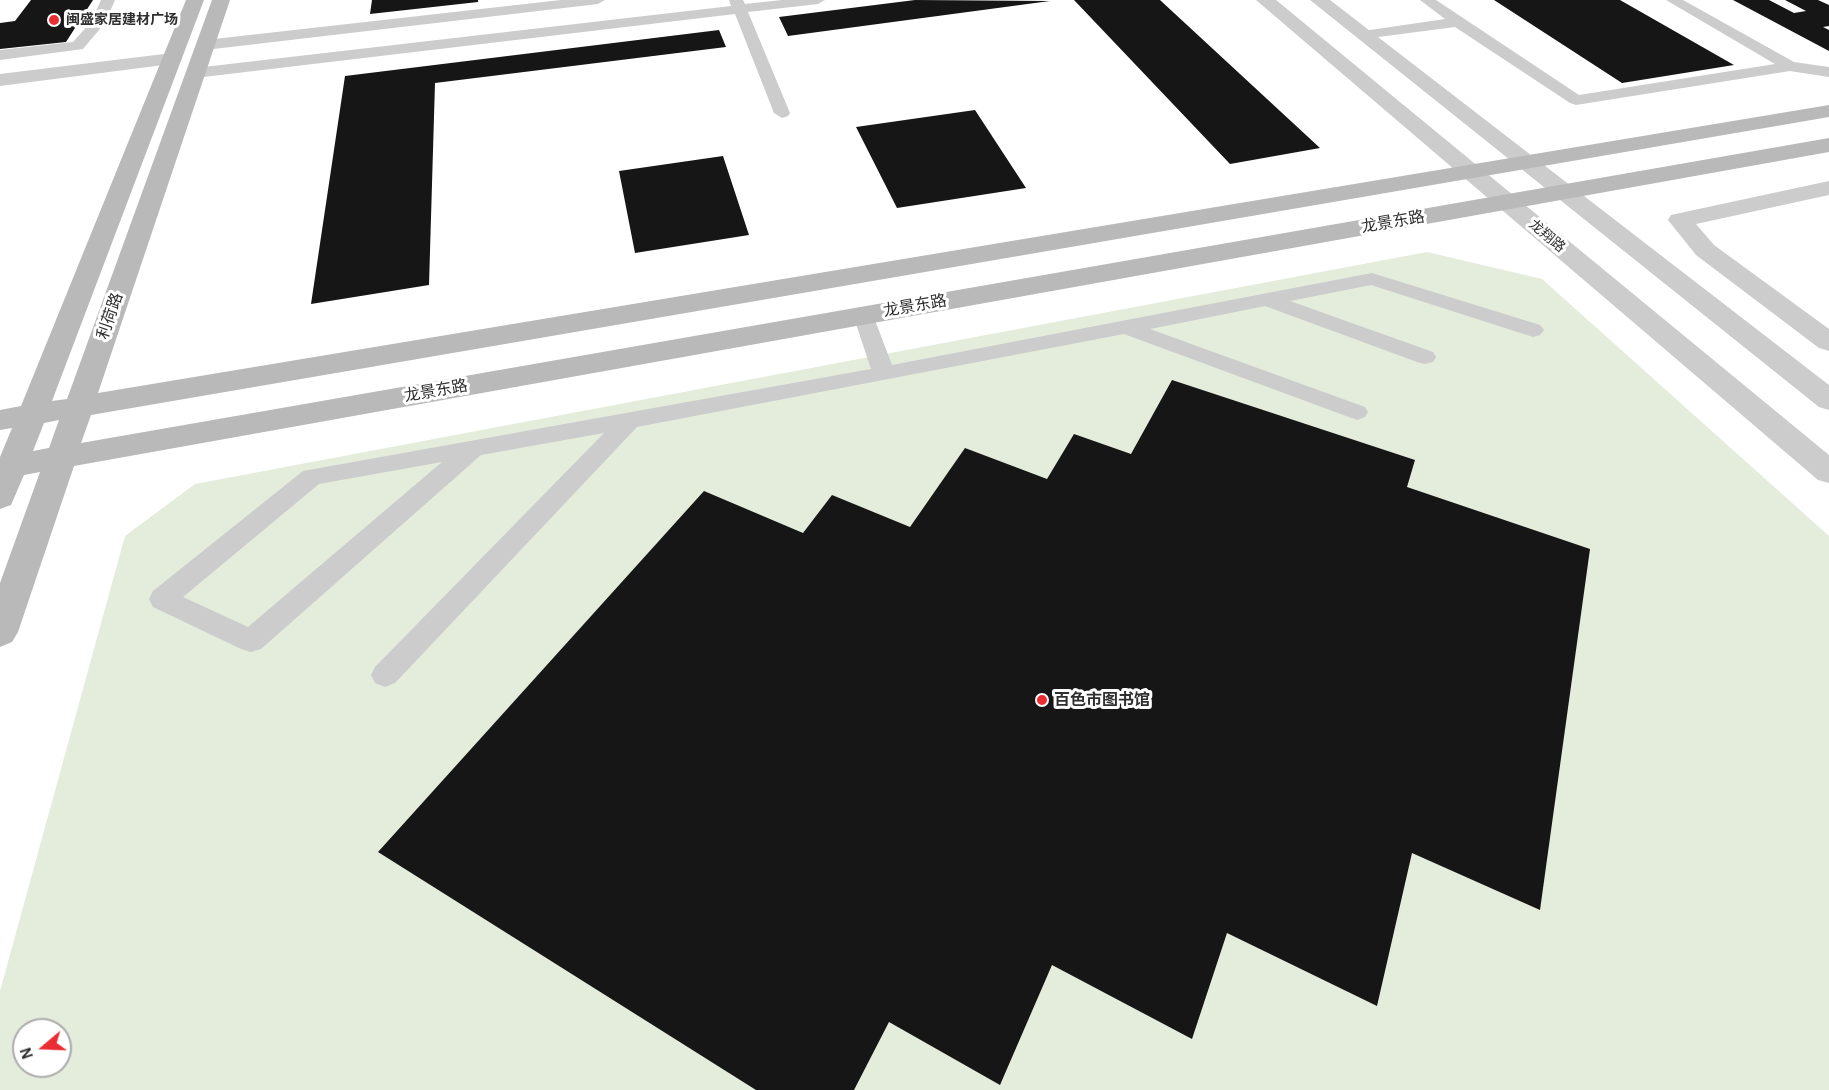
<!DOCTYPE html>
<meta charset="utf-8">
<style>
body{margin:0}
#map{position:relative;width:1829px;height:1090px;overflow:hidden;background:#fff;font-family:"Alegreya Sans",sans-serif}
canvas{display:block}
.north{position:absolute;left:12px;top:1018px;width:60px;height:60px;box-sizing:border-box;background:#fff;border:2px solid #acacac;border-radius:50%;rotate:251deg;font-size:16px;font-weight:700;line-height:24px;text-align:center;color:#2f2f2f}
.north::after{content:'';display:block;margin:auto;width:21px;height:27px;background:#ea2c33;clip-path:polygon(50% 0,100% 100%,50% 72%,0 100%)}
</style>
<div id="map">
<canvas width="1829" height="1090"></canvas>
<div class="north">N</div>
</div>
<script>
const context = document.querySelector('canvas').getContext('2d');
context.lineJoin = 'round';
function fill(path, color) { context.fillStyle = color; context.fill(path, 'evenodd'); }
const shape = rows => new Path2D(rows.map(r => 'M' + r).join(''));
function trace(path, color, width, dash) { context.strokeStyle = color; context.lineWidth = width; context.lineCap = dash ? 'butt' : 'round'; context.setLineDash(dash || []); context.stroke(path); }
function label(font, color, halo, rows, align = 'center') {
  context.font = font + ' "Alegreya Sans","Noto Sans SC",sans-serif'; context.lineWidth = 6; context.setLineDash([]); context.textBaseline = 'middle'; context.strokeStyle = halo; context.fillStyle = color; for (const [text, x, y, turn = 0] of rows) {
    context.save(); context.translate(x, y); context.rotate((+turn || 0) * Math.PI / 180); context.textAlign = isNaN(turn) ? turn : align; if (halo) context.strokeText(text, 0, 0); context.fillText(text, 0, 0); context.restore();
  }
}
const green = shape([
 [1427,252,1542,279,1829,536,1829,1090,0,1090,0,991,125,536,195,484],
 [24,1030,60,1030,60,1066,24,1066]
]);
const building = shape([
 [31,0,93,0,66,42,0,49,0,23,15,21],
 [372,0,478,0,478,2,370,14],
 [915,0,1050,1,788,36,779,17],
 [1074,0,1160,0,1320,148,1230,164],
 [1494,0,1620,0,1734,65,1622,83],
 [1733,0,1769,0,1794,13,1806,11,1785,0,1818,0,1829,5,1829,26,1823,27,1829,30,1829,51],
 [719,30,726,47,435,83,429,285,311,304,345,76],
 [975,110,1026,188,897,208,856,127],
 [723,156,749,235,635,253,619,171],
 [1172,380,1415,460,1407,487,1590,549,1540,910,1412,853,1377,1006,1227,933,1192,1039,1052,965,1000,1085,889,1022,854,1090,756,1090,378,852,704,491,803,533,832,495,910,527,965,448,1047,479,1074,434,1131,454]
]);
const service = shape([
 [101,0,115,0,105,23,83,49,0,60,0,50,73,42,91,22,101,0],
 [561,0,605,0,598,4,205,50,197,45,205,40,561,0],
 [729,0,743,0,745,4,782,0,825,0,818,4,748,12,790,113,788,116,782,118,774,113,735,14,195,78,187,73,195,68,731,6,729,0],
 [1420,0,1436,0,1579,95,1775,64,1666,0,1683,0,1794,62,1829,67,1829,77,1790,71,1576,105,1570,103,1455,27,1363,39,1356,35,1363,31,1445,19,1420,0],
 [1372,273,1540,325,1544,330,1540,335,1533,337,1371,285,1290,301,1433,352,1436,357,1433,362,1425,364,1417,362,1265,306,1150,329,1365,407,1368,412,1365,417,1357,420,1124,334,637,427,395,683,385,687,375,683,371,675,375,667,604,433,481,455,261,649,251,652,241,649,153,607,149,599,153,591,303,471,871,369,853,315,856,310,863,309,870,310,873,315,892,365,1372,273],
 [442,462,248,627,183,597,319,484,442,462]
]);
const minor = shape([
 [1829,181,1829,195,1696,224,1714,245,1829,329,1829,351,1819,348,1696,255,1668,220,1671,215,1680,213,1829,181]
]);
const tertiary = shape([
 [1256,0,1276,0,1829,455,1829,483,1818,480,1256,0],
 [1310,0,1330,0,1829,385,1829,410,1819,407,1310,0],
 [172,53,179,55,182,59,179,63,0,86,0,74,172,53]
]);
const secondary = shape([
 [186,0,204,0,52,401,67,399,212,0,230,0,98,393,1829,105,1829,117,91,415,81,443,1829,138,1829,152,74,466,18,632,12,642,0,647,0,583,40,472,24,475,11,505,0,509,0,457,12,428,0,430,0,410,21,406,186,0],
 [59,420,49,448,33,451,44,423,59,420]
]);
const markers = [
 [54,20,6,"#ea2c33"],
 [1042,700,6,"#ea2c33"]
];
const farPoinames = [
 ["闽盛家居建材广场",66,20]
];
const farStreetnames = [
 ["龙翔路",1547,236,40]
];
const streetNames = [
 ["龙景东路",1393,222,-10],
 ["龙景东路",915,306,-10],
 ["利荷路",110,316,-71],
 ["龙景东路",436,391,-10]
];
const poiNames = [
 ["百色市图书馆",1054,700]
];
fill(green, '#e4ecdc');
fill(building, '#161616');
fill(service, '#ccc');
fill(minor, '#ccc');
fill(tertiary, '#ccc');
fill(secondary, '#b9b9b9');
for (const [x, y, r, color] of markers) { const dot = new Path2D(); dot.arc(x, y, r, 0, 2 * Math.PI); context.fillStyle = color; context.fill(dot); trace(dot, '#fff', 2); }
label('bold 14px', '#2f2f2f', '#fff', farPoinames, 'left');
label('14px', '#2f2f2f', '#fff', farStreetnames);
label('16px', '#2f2f2f', '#fff', streetNames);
label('bold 16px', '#2f2f2f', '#fff', poiNames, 'left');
</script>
